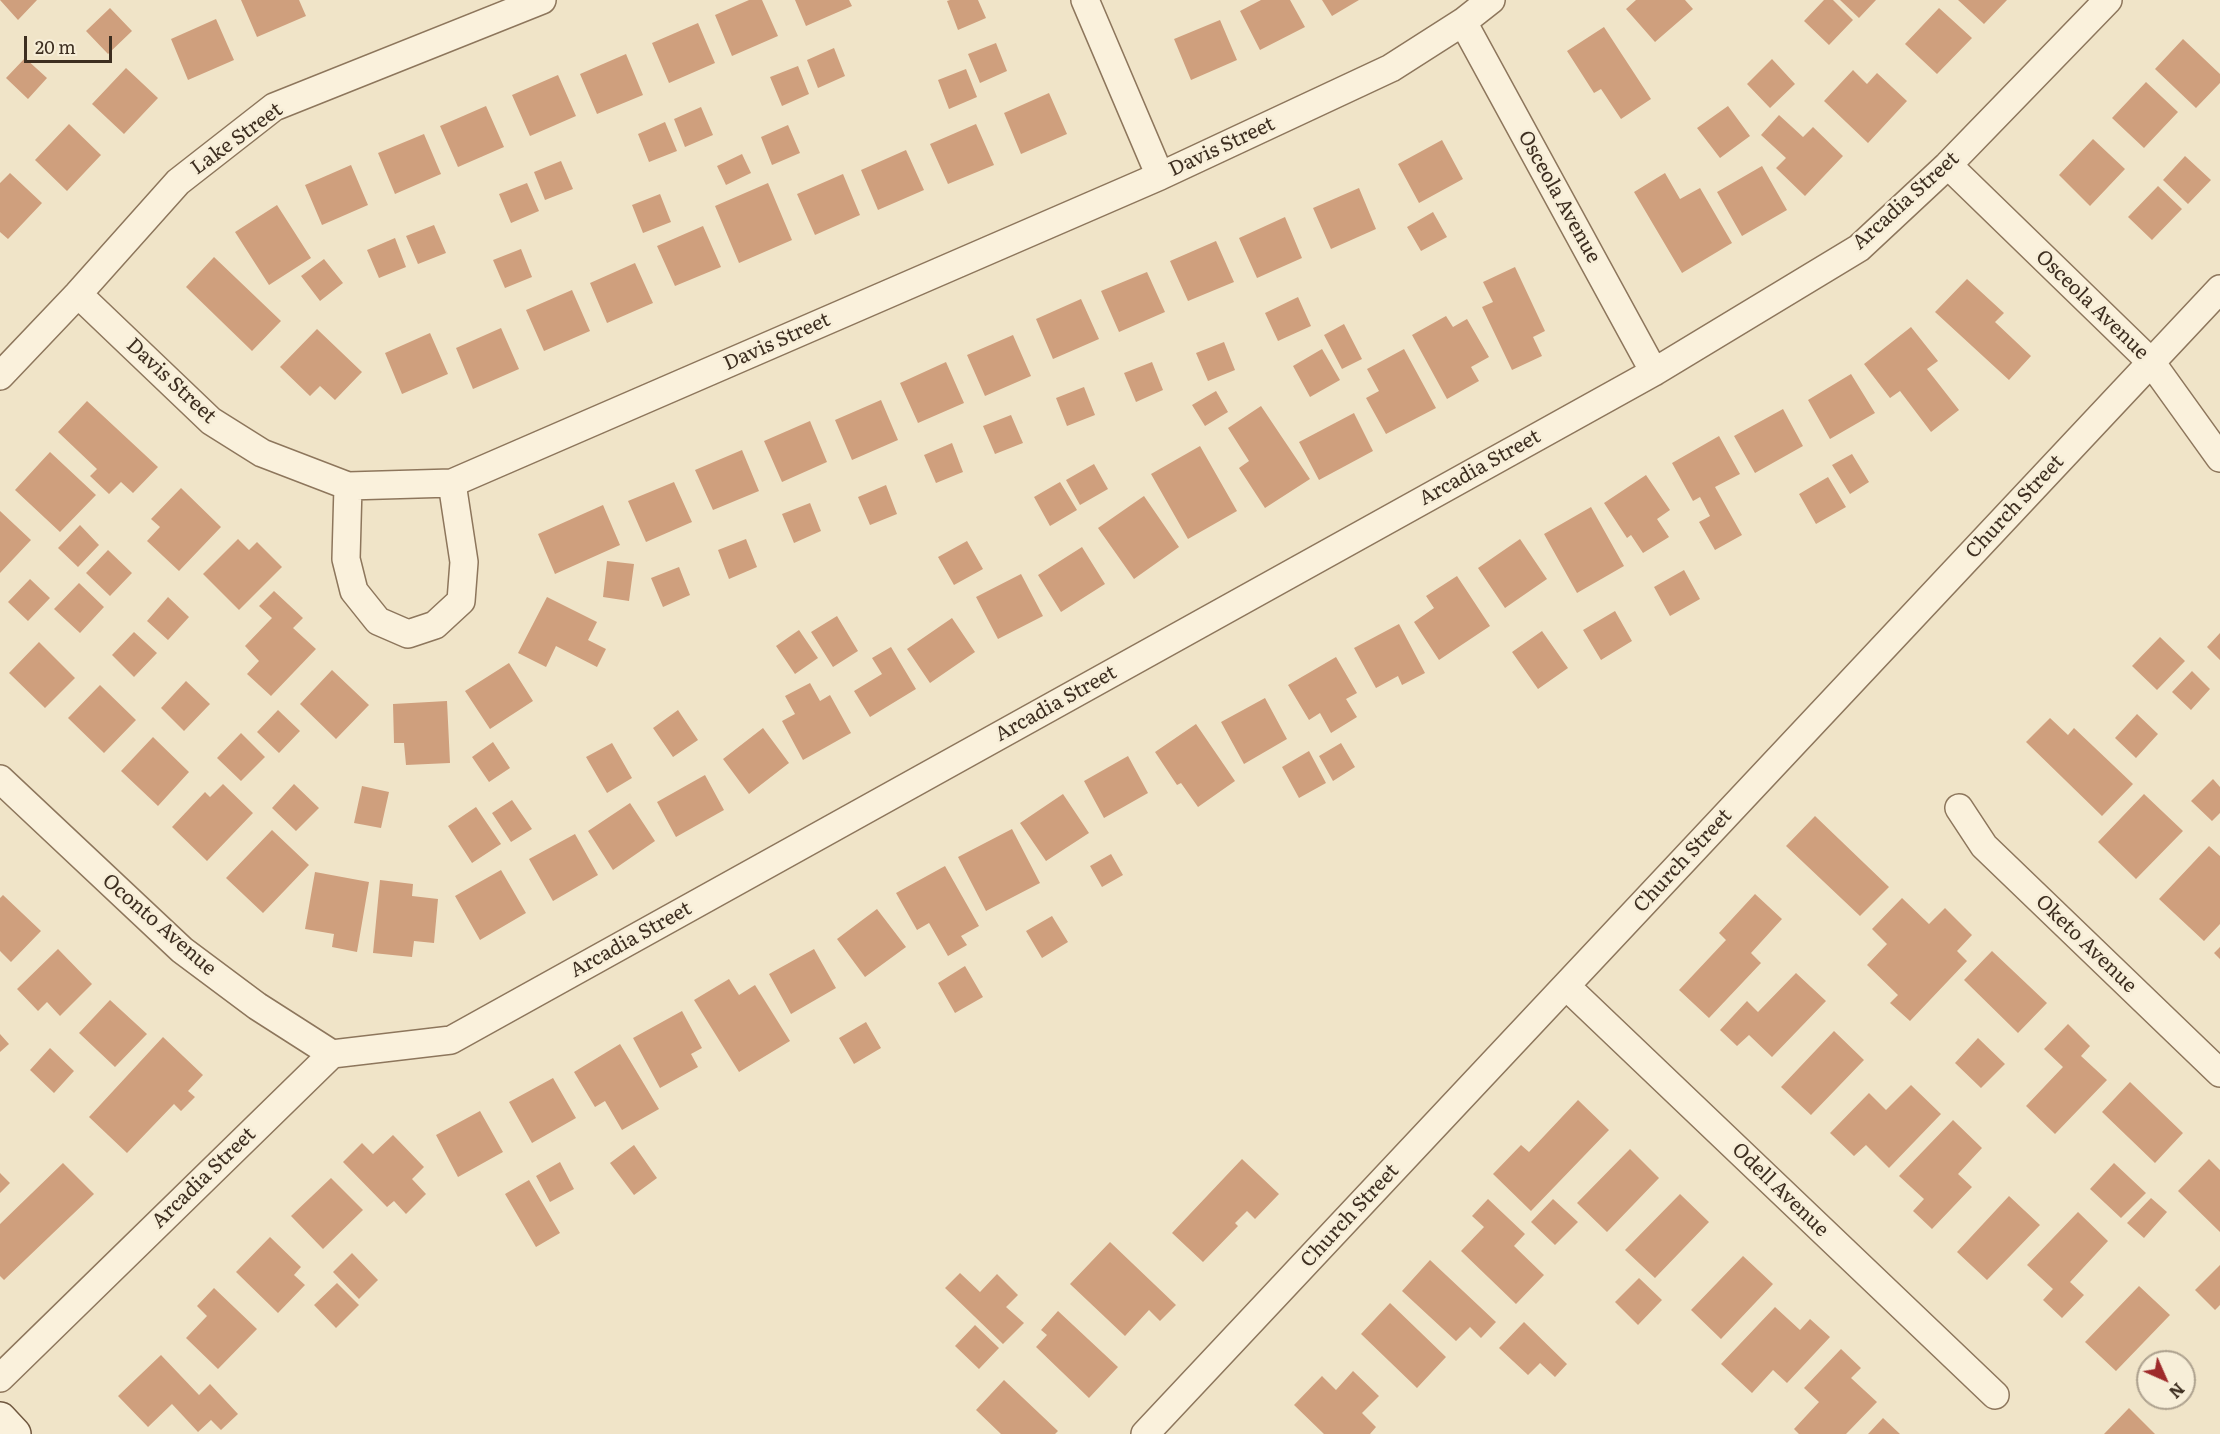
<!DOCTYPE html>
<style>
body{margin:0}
#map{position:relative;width:2220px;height:1434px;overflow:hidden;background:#f0e4c8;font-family:Literata,serif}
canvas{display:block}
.north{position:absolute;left:2136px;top:1350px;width:60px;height:60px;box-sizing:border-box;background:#f7eed8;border:2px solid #ada18e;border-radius:50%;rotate:135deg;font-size:16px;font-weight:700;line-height:24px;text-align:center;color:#3d2e20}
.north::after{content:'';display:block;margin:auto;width:21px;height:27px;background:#9e2a2b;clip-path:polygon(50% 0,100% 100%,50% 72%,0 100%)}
.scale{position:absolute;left:24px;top:36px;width:88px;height:27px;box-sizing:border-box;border:3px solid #3d2e20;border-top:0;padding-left:8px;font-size:18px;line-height:21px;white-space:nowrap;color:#3d2e20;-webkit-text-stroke:4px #f7eed8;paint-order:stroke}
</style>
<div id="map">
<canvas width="2220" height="1434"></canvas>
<div class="north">N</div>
<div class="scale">20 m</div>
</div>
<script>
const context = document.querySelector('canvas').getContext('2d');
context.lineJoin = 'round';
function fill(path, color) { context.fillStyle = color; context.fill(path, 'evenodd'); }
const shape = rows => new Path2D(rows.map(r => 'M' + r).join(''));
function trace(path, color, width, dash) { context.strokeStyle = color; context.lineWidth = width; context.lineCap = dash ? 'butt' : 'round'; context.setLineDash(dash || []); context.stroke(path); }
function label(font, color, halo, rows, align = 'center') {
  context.font = font + ' Literata,serif'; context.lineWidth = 5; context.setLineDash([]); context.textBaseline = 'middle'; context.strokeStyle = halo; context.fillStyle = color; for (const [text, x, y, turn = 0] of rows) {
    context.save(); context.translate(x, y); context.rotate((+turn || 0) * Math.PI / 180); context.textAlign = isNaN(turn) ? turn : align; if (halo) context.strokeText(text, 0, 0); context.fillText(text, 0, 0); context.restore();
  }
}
const building = shape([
 [0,0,37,0,18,20],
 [241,0,299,0,306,16,257,37],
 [749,0,762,0,778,36,732,56,715,15],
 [795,0,849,0,852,6,806,26],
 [950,0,978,0,986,18,958,30,947,1],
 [1261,0,1290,0,1305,27,1260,50,1240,11],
 [1322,0,1359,0,1332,16],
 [1636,0,1685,0,1693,9,1655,42,1626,9],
 [1824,0,1833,0,1853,20,1829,45,1804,21],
 [1840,0,1876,0,1859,18],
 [1958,0,2007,0,1984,24],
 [110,8,132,31,108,54,86,31],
 [1939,8,1972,38,1937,74,1905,44],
 [216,19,234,60,188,80,171,39],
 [1220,20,1237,60,1191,80,1174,39],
 [698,23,715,63,669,83,652,43],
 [1604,27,1651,99,1621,119,1601,89,1594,93,1567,51],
 [2183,39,2220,74,2220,83,2196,108,2155,69],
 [996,43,1007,71,980,83,968,54],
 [834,48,845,76,818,88,807,60],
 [626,54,643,95,597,114,580,74],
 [25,58,47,78,28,99,6,78],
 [1772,59,1795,84,1770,108,1747,84],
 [798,66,809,94,782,106,770,77],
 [126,68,158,98,124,134,92,104],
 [966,69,977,97,949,109,938,80],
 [1853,70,1867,84,1877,73,1907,101,1868,143,1824,101],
 [558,75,576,116,530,136,512,95],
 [2146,82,2178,112,2144,148,2112,118],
 [1049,93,1067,134,1021,154,1004,113],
 [486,106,504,147,458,167,440,126],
 [1728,106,1750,136,1720,158,1697,128],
 [701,107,713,135,685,147,674,119],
 [1779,115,1803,137,1813,127,1843,156,1805,196,1776,168,1786,158,1761,135],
 [665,122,677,151,649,162,638,134],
 [69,124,101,155,67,191,35,160],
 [976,124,994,165,948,184,930,144],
 [788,125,800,153,772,165,761,137],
 [424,134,441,174,395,194,378,153],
 [2093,139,2125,169,2090,206,2059,175],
 [1442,140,1463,179,1419,203,1398,164],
 [906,150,924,190,878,210,861,170],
 [742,154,751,173,726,185,717,166],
 [2185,156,2211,180,2188,204,2163,180],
 [561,161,573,189,545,200,534,172],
 [351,165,368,205,322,225,305,185],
 [1762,166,1787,210,1742,236,1717,192],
 [10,173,42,203,8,239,0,232,0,183],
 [1665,173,1680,199,1700,188,1732,243,1682,273,1634,192],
 [843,174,860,215,815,235,797,194],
 [527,183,539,211,511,223,499,194],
 [768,183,792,240,739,263,715,206],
 [2158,186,2182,209,2152,240,2128,217],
 [1359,188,1376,229,1331,249,1313,208],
 [660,194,671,222,643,233,632,205],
 [277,205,311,258,269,285,235,232],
 [1433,212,1447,237,1421,251,1407,227],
 [1285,217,1302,258,1257,278,1239,238],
 [434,225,446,253,418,264,406,236],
 [703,226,721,267,675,286,657,246],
 [395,238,406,267,379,278,367,250],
 [1216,241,1234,282,1188,301,1170,261],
 [521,249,532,277,505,288,493,260],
 [214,257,281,321,252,351,186,287],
 [324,259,343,283,320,301,301,276],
 [635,263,653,303,607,323,590,283],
 [1515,267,1545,331,1533,337,1542,356,1512,370,1482,307,1493,302,1483,282],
 [1147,272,1165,312,1119,332,1101,291],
 [1967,279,2004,313,1995,322,2031,356,2009,380,1935,312],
 [572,290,590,331,544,351,526,310],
 [1298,297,1311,326,1278,341,1265,313],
 [1081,299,1099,339,1053,359,1036,319],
 [1446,316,1453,327,1467,319,1489,357,1471,367,1479,381,1447,399,1412,335],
 [1344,324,1362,359,1342,369,1324,335],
 [1911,327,1938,361,1927,369,1959,410,1931,432,1900,391,1890,398,1864,364],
 [501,328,519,369,473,389,456,348],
 [317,329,362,372,335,400,320,386,310,396,280,367],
 [430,333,448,374,402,394,385,353],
 [1013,335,1031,376,985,396,967,355],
 [1224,342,1235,370,1208,381,1196,353],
 [1322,349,1340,380,1310,397,1293,366],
 [1404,349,1436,408,1386,434,1366,398,1379,391,1367,369],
 [946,362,964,403,918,423,900,383],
 [1152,362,1163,390,1136,402,1124,373],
 [1851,374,1875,413,1830,439,1808,400],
 [1084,387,1095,415,1067,426,1056,398],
 [1216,391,1228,412,1205,426,1192,405],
 [881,400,898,440,852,460,835,420],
 [87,401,158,467,133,493,121,482,109,494,90,476,97,469,58,432],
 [1261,406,1310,479,1265,508,1239,468,1249,461,1228,428],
 [1783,409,1803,446,1755,473,1734,436],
 [1354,413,1373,451,1319,480,1299,442],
 [1011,415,1023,443,995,454,983,426],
 [810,421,827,462,782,482,764,441],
 [1719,436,1740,474,1715,487,1742,535,1715,550,1699,522,1710,516,1700,497,1693,501,1672,463],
 [952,443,963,472,936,483,924,455],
 [1200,446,1237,511,1188,539,1151,474],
 [742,450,759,491,713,510,695,470],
 [50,452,96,495,60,532,15,490],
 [1852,454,1869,482,1850,494,1832,465],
 [1094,464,1108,489,1080,505,1066,480],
 [1646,475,1670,510,1657,519,1669,537,1643,553,1631,535,1627,538,1604,503],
 [1828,477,1846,507,1816,524,1799,494],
 [674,482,692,522,646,542,628,501],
 [1060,482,1077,510,1050,526,1034,497],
 [886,485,897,514,870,525,858,497],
 [181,488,221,527,179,571,147,541,160,527,151,519],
 [1144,496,1179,547,1134,579,1098,528],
 [810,503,821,531,794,543,782,514],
 [603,505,620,545,555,574,538,534],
 [1591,507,1624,566,1577,593,1544,534],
 [0,511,31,540,0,573],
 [80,525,99,545,78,567,58,548],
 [238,539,249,550,257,542,282,567,239,610,203,574],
 [746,539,757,567,729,579,718,550],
 [1520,539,1547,579,1505,608,1478,568],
 [967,541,983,569,954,585,938,557],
 [1082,547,1105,584,1061,612,1038,575],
 [108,550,132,573,110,596,86,573],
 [607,561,634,564,629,601,603,597],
 [679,567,690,595,663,607,651,578],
 [1684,570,1700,599,1670,616,1654,587],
 [1021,574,1043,616,998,639,976,597],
 [1457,576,1490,626,1439,660,1414,622,1434,608,1426,596],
 [30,579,50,598,28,621,8,602],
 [79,583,104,607,80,633,54,609],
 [274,591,303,618,293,628,316,649,271,696,247,674,259,661,245,646,272,618,259,606],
 [168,597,189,617,168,640,147,621],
 [547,597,597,622,588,640,606,649,597,667,556,646,546,667,518,653],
 [1615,611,1632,641,1601,660,1583,630],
 [837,616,858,651,833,667,811,632],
 [952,618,975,652,930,683,907,649],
 [1399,624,1425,673,1402,685,1398,676,1376,688,1354,648],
 [799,630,818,658,795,674,776,646],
 [1542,631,1568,668,1538,689,1512,652],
 [134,632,157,653,134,677,112,655],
 [2220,633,2220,660,2207,647],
 [2160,637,2185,661,2157,690,2132,666],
 [39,642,75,678,45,708,9,673],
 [891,647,916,689,870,717,854,691,882,674,872,658],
 [1336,657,1357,693,1346,699,1357,717,1331,733,1320,713,1309,720,1288,685],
 [509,663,533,701,490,729,465,691],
 [332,670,369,705,336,739,300,704],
 [2192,671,2210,689,2191,710,2172,692],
 [186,681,210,704,184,731,161,708],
 [810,683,820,701,830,695,851,733,803,760,782,721,795,714,785,696],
 [100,685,136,720,104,753,68,718],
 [1265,698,1287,739,1244,764,1221,722],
 [447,701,450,763,406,765,404,743,394,743,393,704],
 [278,710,300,731,279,753,257,732],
 [678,710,698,740,673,757,653,728],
 [2137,714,2158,734,2136,758,2115,738],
 [2050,718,2068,735,2074,728,2133,784,2102,816,2026,742],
 [1196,724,1235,781,1198,807,1181,783,1177,785,1155,752],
 [763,728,789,763,749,794,723,759],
 [241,733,265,757,241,781,217,758],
 [153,737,189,772,158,806,121,771],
 [493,742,510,768,489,782,472,757],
 [612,743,632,778,607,793,586,757],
 [1341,743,1355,767,1333,781,1319,756],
 [1309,751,1326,783,1299,798,1282,767],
 [1128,756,1148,793,1104,818,1084,781],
 [705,775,724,810,676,837,657,802],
 [2213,779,2220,787,2220,813,2212,821,2191,801],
 [223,784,253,813,207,861,172,827,205,792,210,797],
 [294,784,319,808,296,831,272,808],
 [362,786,389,792,381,828,354,823],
 [1063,794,1089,833,1046,861,1020,823],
 [2144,794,2183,831,2136,879,2098,842],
 [512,800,532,829,511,842,492,813],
 [630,803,655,841,613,870,588,831],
 [476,807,501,844,472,863,448,826],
 [1815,816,1889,887,1860,916,1786,846],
 [1012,829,1040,883,986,911,958,857],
 [272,830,309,865,263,913,226,878],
 [575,834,598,875,553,901,529,859],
 [2209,846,2220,856,2220,924,2204,941,2159,899],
 [1111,854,1123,875,1102,887,1090,866],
 [945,866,979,926,961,936,967,945,948,956,929,923,917,930,896,893],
 [501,870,526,913,480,940,455,896],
 [315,872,369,882,357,952,332,947,334,934,305,929],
 [380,880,413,884,412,896,438,899,434,943,414,941,412,957,373,953],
 [1755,894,1782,919,1751,953,1761,963,1709,1018,1679,990,1726,940,1719,933],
 [3,895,41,931,11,962,0,951,0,898],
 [1902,898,1929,924,1945,908,1972,935,1957,951,1967,961,1910,1021,1890,1003,1898,995,1867,965,1887,944,1872,929],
 [877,909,906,947,865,977,837,939],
 [1052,916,1068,942,1042,958,1026,931],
 [2220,947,2220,959,2214,953],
 [58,949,92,984,60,1016,47,1002,38,1011,17,989],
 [814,949,836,988,791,1014,769,974],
 [1992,951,2047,1003,2018,1033,1964,980],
 [965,966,983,997,955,1013,938,983],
 [1796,973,1826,1001,1772,1057,1749,1035,1737,1046,1720,1030,1747,1001,1758,1012],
 [729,979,739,995,755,985,790,1041,739,1072,694,1000],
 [110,1000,147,1034,115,1067,79,1033],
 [682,1011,702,1048,691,1054,698,1067,660,1088,633,1038],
 [866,1022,881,1048,854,1064,839,1038],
 [2068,1024,2090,1046,2081,1056,2107,1080,2055,1134,2026,1106,2063,1067,2044,1049],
 [1834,1031,1864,1060,1811,1115,1781,1087],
 [0,1034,9,1044,0,1052],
 [163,1037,203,1075,188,1091,195,1097,181,1111,174,1104,127,1153,89,1117],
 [1978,1038,2005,1064,1981,1088,1955,1063],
 [620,1044,659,1109,622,1130,605,1101,595,1107,574,1072],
 [50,1048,74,1071,54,1093,30,1070],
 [553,1078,576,1118,532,1143,509,1102],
 [2130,1082,2183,1133,2155,1163,2102,1112],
 [1911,1085,1941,1114,1889,1168,1866,1145,1854,1156,1830,1133,1869,1093,1886,1110],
 [1578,1100,1609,1130,1531,1211,1493,1174,1521,1145,1529,1152],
 [480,1111,503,1152,458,1177,436,1135],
 [1953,1120,1982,1148,1958,1174,1972,1187,1932,1229,1913,1211,1924,1199,1899,1176],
 [393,1135,424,1167,412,1179,426,1194,406,1214,394,1201,387,1207,343,1162,362,1143,373,1154],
 [634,1145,657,1178,634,1195,610,1163],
 [1630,1149,1659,1178,1607,1232,1577,1203],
 [1242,1159,1279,1194,1255,1219,1247,1211,1235,1223,1238,1226,1203,1262,1172,1233],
 [2209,1159,2220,1170,2220,1232,2178,1191],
 [560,1162,574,1189,550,1202,536,1176],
 [63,1163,94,1194,4,1280,0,1276,0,1224],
 [2114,1163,2146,1193,2121,1218,2090,1189],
 [0,1173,10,1183,0,1193],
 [331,1178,363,1210,323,1249,291,1216],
 [529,1180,560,1233,536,1247,505,1194],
 [1680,1194,1709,1222,1655,1278,1625,1250],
 [2009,1196,2040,1225,1987,1280,1957,1252],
 [2151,1198,2167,1212,2144,1238,2127,1223],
 [1488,1199,1525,1234,1514,1246,1544,1275,1516,1304,1461,1251,1484,1227,1472,1216],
 [1553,1199,1578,1222,1555,1245,1531,1222],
 [2078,1212,2108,1241,2070,1282,2084,1295,2062,1318,2043,1300,2053,1289,2027,1265],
 [270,1237,301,1267,294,1275,305,1285,278,1313,236,1272],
 [1110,1242,1176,1305,1160,1321,1149,1310,1125,1336,1070,1284],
 [352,1253,378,1280,359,1299,333,1272],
 [1743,1256,1773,1284,1721,1339,1691,1310],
 [1430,1260,1496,1322,1481,1338,1470,1327,1456,1341,1402,1291],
 [2220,1265,2220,1305,2215,1310,2195,1290],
 [960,1273,980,1292,997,1274,1018,1295,1006,1307,1024,1323,1003,1344,945,1288],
 [1639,1278,1662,1300,1638,1325,1615,1302],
 [337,1283,359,1305,336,1328,314,1305],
 [2139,1286,2170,1315,2116,1371,2085,1342],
 [214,1288,257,1329,218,1369,186,1338,207,1316,197,1306],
 [1390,1303,1446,1357,1417,1388,1361,1334],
 [1775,1307,1800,1330,1810,1319,1830,1337,1787,1383,1773,1370,1752,1393,1721,1364],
 [1058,1311,1118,1367,1089,1398,1036,1347,1047,1335,1041,1330],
 [1524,1322,1567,1364,1555,1377,1540,1363,1528,1375,1499,1348],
 [975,1325,999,1348,979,1369,955,1346],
 [1841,1349,1861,1368,1851,1378,1877,1402,1846,1434,1799,1434,1794,1429,1819,1402,1804,1388],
 [161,1355,199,1395,210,1384,238,1414,221,1430,211,1420,198,1432,172,1404,148,1427,118,1396],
 [1353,1371,1379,1396,1362,1413,1376,1427,1370,1434,1324,1434,1294,1405,1322,1376,1336,1390],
 [1004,1380,1058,1431,1055,1434,1001,1434,976,1410],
 [2129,1408,2155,1434,2104,1434],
 [1883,1418,1900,1434,1868,1434]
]);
const minor = shape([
 [1085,0,1160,176],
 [1463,22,1654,372],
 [1948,165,2151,362,2220,458],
 [78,294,211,421,262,453,348,486,452,483,1160,176,1391,68,1463,22,1491,0],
 [0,376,78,294,178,182,274,107,542,0],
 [348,486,346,559,354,591,378,621,408,634,435,625,461,601,464,562,452,483],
 [0,779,182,950,257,1006,332,1054],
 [1959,808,1984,846,2220,1073],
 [1566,986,1995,1395],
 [0,1378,332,1054,451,1040,1654,372,1859,248,1948,165,2108,0],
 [1145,1434,2220,289]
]);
const secondary = shape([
 [0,1419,14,1434]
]);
const streetNames = [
 ["Lake Street",237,139,-36],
 ["Davis Street",1222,147,-25],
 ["Osceola Avenue",1559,197,61],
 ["Arcadia Street",1906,201,-42],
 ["Osceola Avenue",2092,305,44],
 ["Davis Street",777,342,-24],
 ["Davis Street",171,381,43],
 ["Arcadia Street",1480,468,-29],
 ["Church Street",2015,507,-47],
 ["Arcadia Street",1056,704,-29],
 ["Church Street",1683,861,-47],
 ["Oconto Avenue",159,925,41],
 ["Arcadia Street",631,940,-29],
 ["Oketo Avenue",2086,944,44],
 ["Arcadia Street",204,1178,-44],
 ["Odell Avenue",1780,1190,44],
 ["Church Street",1350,1216,-47]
];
fill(building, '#cf9f7d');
trace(minor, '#8d765c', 30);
trace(secondary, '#6f573f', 36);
trace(minor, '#faf1dc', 27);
trace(secondary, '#faf1dc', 33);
label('20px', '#3d2e20', '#f7eed8', streetNames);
</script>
